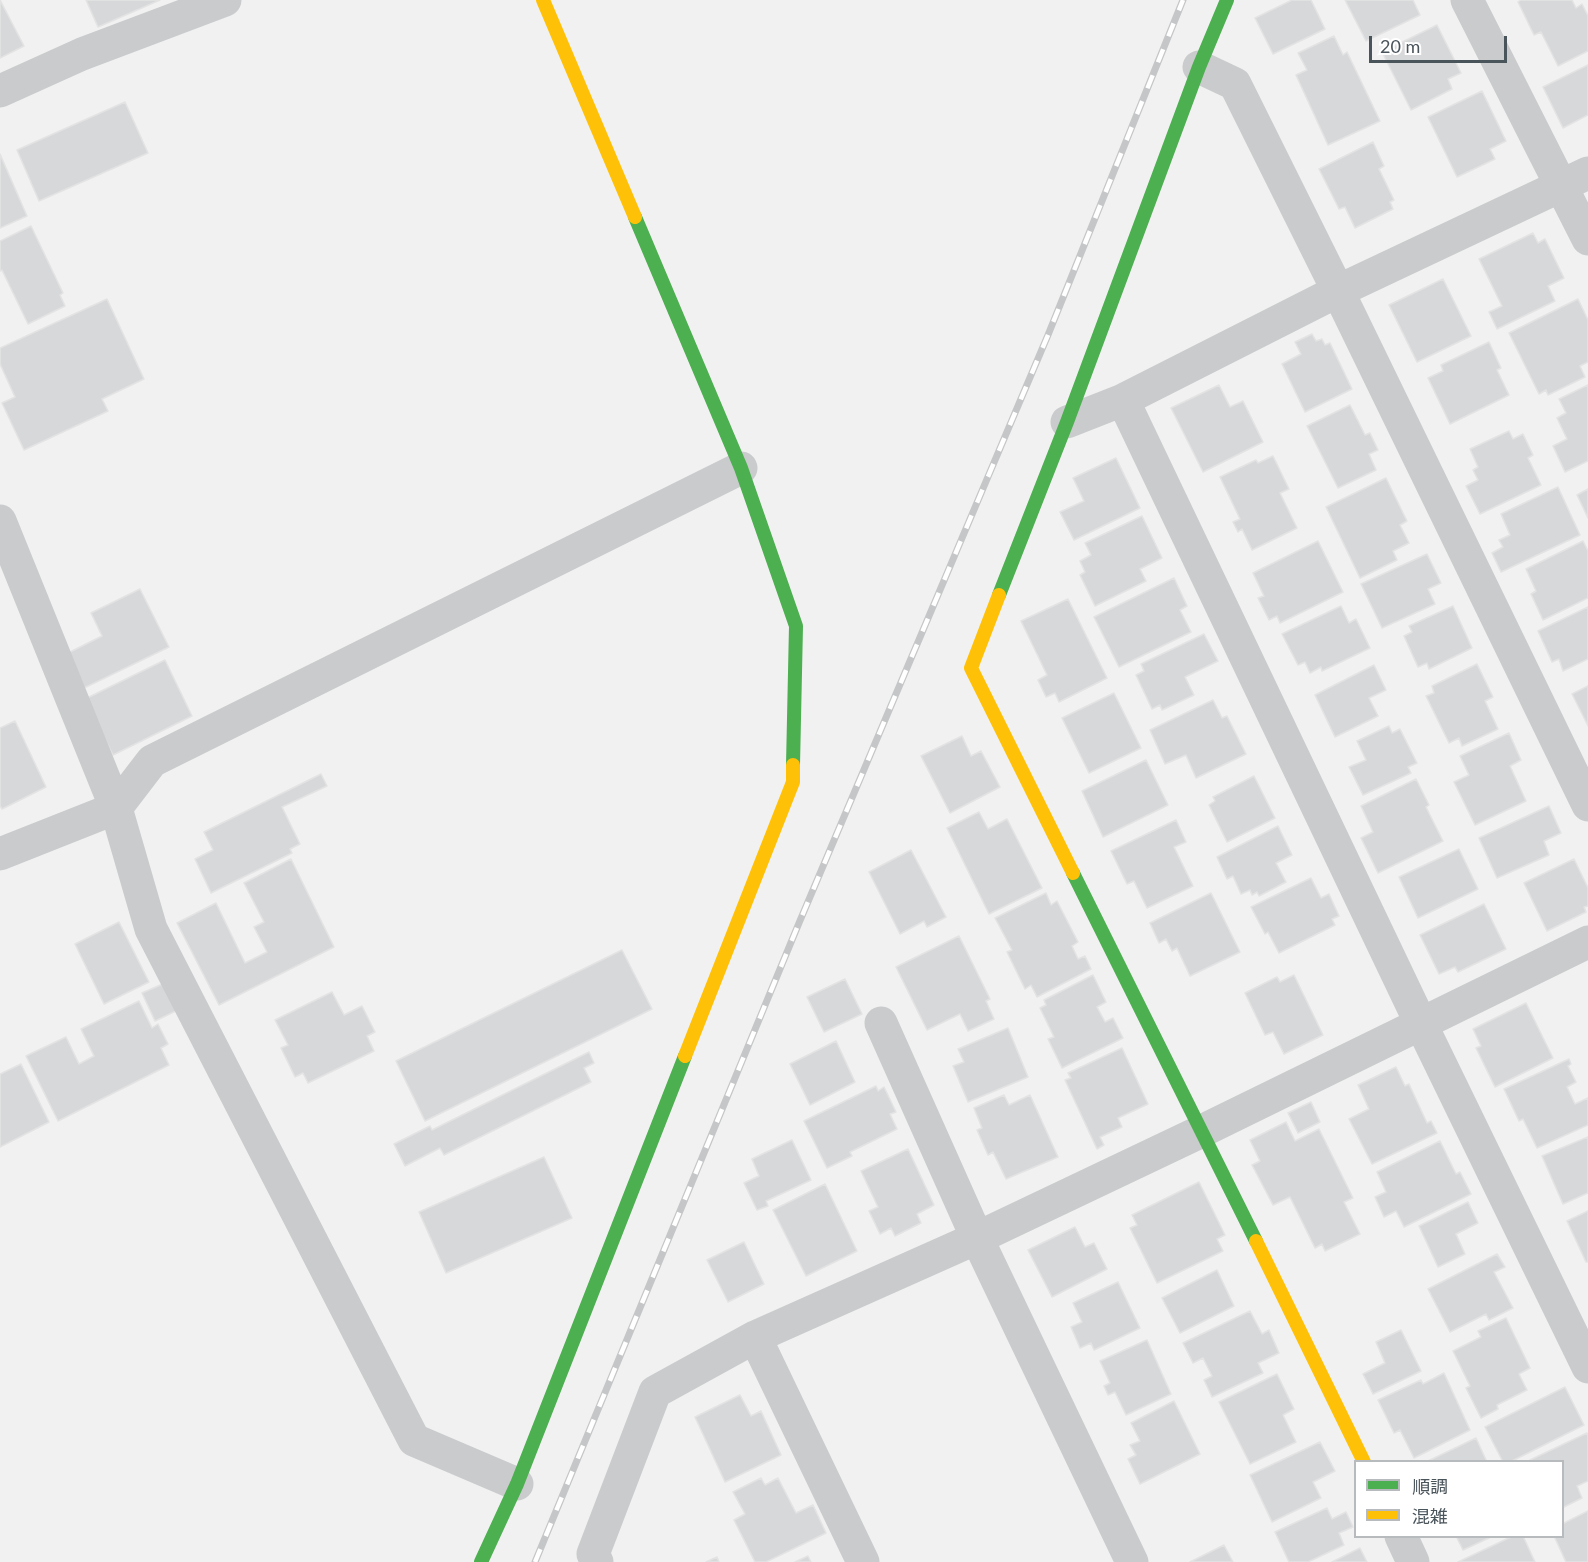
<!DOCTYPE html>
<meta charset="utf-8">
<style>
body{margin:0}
#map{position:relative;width:1588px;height:1562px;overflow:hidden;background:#f1f1f1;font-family:Lato,"Noto Sans JP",sans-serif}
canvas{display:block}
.legend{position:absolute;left:1354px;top:1460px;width:210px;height:78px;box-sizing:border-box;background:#fff;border:2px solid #b7bbbd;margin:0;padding:8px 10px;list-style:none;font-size:18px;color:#4a545b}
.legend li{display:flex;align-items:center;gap:12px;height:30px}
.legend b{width:30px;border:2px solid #b7bbbd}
.scale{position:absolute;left:1369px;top:36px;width:138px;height:27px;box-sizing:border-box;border:3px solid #4a545b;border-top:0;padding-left:8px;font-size:18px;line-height:21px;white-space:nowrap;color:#4a545b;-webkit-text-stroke:4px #fff;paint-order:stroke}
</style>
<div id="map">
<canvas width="1588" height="1562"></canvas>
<ul class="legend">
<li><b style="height:8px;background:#4caf50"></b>順調</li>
<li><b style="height:8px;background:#ffc107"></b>混雑</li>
</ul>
<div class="scale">20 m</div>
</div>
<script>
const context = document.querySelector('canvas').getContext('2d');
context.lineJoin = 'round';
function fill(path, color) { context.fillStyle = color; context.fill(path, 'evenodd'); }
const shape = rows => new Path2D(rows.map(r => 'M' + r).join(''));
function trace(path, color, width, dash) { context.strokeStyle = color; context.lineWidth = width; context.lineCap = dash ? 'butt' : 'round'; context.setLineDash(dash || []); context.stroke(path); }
const building = shape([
 [0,0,24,46,0,58,0,0],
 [86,0,160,0,98,27,86,0],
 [1292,0,1311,0,1325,29,1273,54,1255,18,1292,0],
 [1345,0,1413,0,1420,15,1366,41,1345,0],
 [1521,0,1572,0,1576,8,1582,4,1588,16,1588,51,1558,66,1541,32,1534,35,1518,2,1521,0],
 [1437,25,1461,73,1448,79,1452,89,1411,110,1382,52,1437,25],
 [1334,36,1343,55,1347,52,1380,121,1328,145,1296,75,1307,70,1298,53,1334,36],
 [1588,65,1588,115,1563,128,1543,87,1588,65],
 [1482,91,1506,141,1490,149,1495,159,1457,177,1428,117,1482,91],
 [125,102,148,153,39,201,17,150,125,102],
 [1373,142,1384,166,1379,169,1394,200,1390,202,1393,209,1355,228,1345,207,1339,209,1319,169,1373,142],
 [0,154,27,216,0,228,0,154],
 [31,226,63,293,60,295,65,306,28,324,2,270,0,271,0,241,31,226],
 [1533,233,1538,243,1545,239,1564,278,1548,286,1555,301,1497,329,1489,312,1502,306,1479,259,1533,233],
 [1443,279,1471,336,1417,362,1389,305,1443,279],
 [107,299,144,379,102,399,108,411,24,450,2,403,15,397,0,364,0,348,107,299],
 [1578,299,1588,320,1588,362,1580,366,1585,377,1548,395,1546,390,1539,394,1509,333,1578,299],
 [1312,334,1316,341,1322,339,1325,345,1330,343,1352,389,1305,412,1282,364,1301,354,1295,342,1312,334],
 [1489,342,1501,368,1497,370,1509,395,1450,424,1428,378,1443,371,1441,365,1489,342],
 [1219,385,1230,407,1243,401,1263,442,1203,472,1171,408,1219,385],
 [1588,385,1588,461,1565,472,1553,446,1567,439,1557,418,1566,413,1559,399,1588,385],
 [1350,405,1365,435,1370,433,1378,450,1369,454,1376,470,1338,488,1307,426,1350,405],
 [1509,431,1513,439,1523,434,1533,455,1528,458,1541,485,1480,514,1466,486,1478,480,1473,470,1478,467,1470,449,1509,431],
 [1273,456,1289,489,1280,493,1297,528,1252,550,1242,529,1238,532,1233,522,1240,519,1220,477,1256,460,1258,463,1273,456],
 [1116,458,1140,508,1074,540,1060,512,1084,501,1073,478,1116,458],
 [1386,478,1407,521,1400,525,1409,543,1393,551,1397,560,1360,578,1326,507,1386,478],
 [1558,487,1580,535,1501,572,1492,553,1503,547,1499,540,1510,535,1501,514,1558,487],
 [1588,489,1588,518,1577,495,1588,489],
 [1142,516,1162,558,1140,569,1146,581,1095,606,1080,575,1085,572,1080,561,1091,555,1085,543,1142,516],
 [1318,541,1343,592,1280,623,1277,616,1269,620,1258,598,1264,596,1253,573,1318,541],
 [1583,541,1588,551,1588,598,1543,620,1531,594,1536,591,1526,569,1583,541],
 [1427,554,1441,583,1428,589,1435,604,1382,628,1361,584,1427,554],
 [1174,578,1187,606,1180,610,1191,632,1119,667,1094,617,1174,578],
 [140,589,169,647,84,688,66,654,102,636,91,613,140,589],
 [1068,599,1107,678,1059,702,1055,693,1046,697,1038,680,1047,675,1021,621,1068,599],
 [1341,606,1349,623,1356,619,1370,648,1322,671,1321,667,1310,673,1305,662,1298,665,1282,634,1341,606],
 [1453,606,1472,648,1429,669,1427,663,1418,667,1404,636,1412,632,1409,626,1453,606],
 [1588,607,1588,659,1563,671,1559,659,1552,662,1538,631,1588,607],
 [1204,634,1218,661,1185,677,1194,695,1162,710,1160,705,1152,709,1136,675,1144,671,1141,664,1204,634],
 [165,660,192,716,113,755,85,699,165,660],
 [1477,664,1493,697,1485,701,1498,729,1462,746,1459,738,1449,743,1426,696,1434,693,1432,686,1477,664],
 [1374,665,1386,690,1369,698,1378,716,1335,737,1315,695,1374,665],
 [1588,686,1588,726,1572,694,1588,686],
 [1114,693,1141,748,1089,773,1062,718,1114,693],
 [1213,700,1222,718,1227,716,1246,754,1196,778,1186,755,1165,764,1150,730,1213,700],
 [15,721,46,787,2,809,0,806,0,728,15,721],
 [1389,726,1392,733,1400,729,1417,763,1408,767,1411,773,1363,795,1349,767,1366,760,1357,741,1389,726],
 [1509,733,1521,760,1510,766,1526,801,1475,825,1454,782,1469,775,1460,756,1509,733],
 [962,736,971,756,981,751,1000,787,950,813,921,756,962,736],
 [1146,760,1168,805,1103,837,1082,791,1146,760],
 [321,774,327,786,282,807,300,844,290,849,292,853,211,893,195,859,213,850,204,832,321,774],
 [1254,776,1275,818,1227,842,1209,805,1215,801,1213,797,1254,776],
 [1416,779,1429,805,1426,807,1443,841,1378,873,1361,838,1373,832,1361,806,1416,779],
 [1549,806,1561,833,1544,841,1549,855,1497,878,1479,838,1549,806],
 [979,812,988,829,1007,819,1042,888,989,914,947,828,979,812],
 [1176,820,1186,842,1174,847,1193,886,1147,908,1134,881,1127,884,1111,851,1176,820],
 [1278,826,1292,855,1276,863,1286,882,1259,896,1257,892,1252,895,1250,890,1241,894,1233,876,1227,879,1217,857,1278,826],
 [1459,849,1478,889,1418,918,1399,877,1459,849],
 [911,850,946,917,927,927,924,921,900,934,869,872,911,850],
 [291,859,334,947,219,1005,177,923,216,903,245,963,267,952,254,927,264,922,244,883,291,859],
 [1574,859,1588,888,1588,906,1584,907,1586,912,1547,931,1524,883,1574,859],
 [1311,878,1321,898,1329,894,1339,916,1332,919,1335,925,1279,953,1268,932,1265,934,1251,907,1311,878],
 [1046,893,1051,905,1057,901,1078,942,1072,946,1078,959,1085,956,1091,969,1037,997,1031,985,1025,989,1007,952,1012,950,995,918,1046,893],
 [1211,893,1240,952,1190,976,1177,948,1172,951,1166,939,1159,943,1150,923,1211,893],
 [1484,904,1506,949,1458,972,1455,967,1439,974,1420,935,1484,904],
 [119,922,149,982,104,1004,75,944,119,922],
 [959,936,990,999,986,1001,994,1019,968,1031,960,1014,927,1030,896,967,959,936],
 [622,950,652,1009,425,1121,396,1061,622,950],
 [1093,975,1106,1002,1097,1007,1105,1022,1113,1018,1123,1038,1062,1068,1048,1039,1054,1037,1040,1008,1046,1005,1044,1000,1093,975],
 [1294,975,1323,1035,1284,1054,1273,1032,1265,1035,1245,993,1277,977,1280,982,1294,975],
 [845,979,862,1014,824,1032,807,997,845,979],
 [165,983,178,1010,155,1021,142,993,165,983],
 [332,992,344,1015,362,1006,375,1032,367,1036,374,1051,308,1083,303,1073,295,1077,281,1048,288,1045,275,1020,332,992],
 [139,1001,152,1028,158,1024,168,1044,161,1048,169,1065,58,1121,26,1056,66,1037,79,1064,94,1056,81,1029,139,1001],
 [1526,1003,1553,1058,1495,1087,1476,1048,1481,1046,1473,1029,1526,1003],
 [1008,1028,1028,1077,968,1102,953,1066,964,1062,958,1049,1008,1028],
 [836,1041,855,1082,810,1105,790,1064,836,1041],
 [1122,1048,1148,1104,1118,1118,1122,1127,1100,1137,1104,1145,1097,1149,1065,1080,1071,1078,1068,1073,1122,1048],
 [589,1052,594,1063,584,1068,591,1082,444,1155,440,1148,405,1166,394,1144,430,1126,432,1130,589,1052],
 [1569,1059,1571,1064,1568,1066,1576,1082,1567,1087,1575,1104,1588,1098,1588,1125,1537,1148,1523,1119,1519,1121,1504,1089,1569,1059],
 [21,1064,49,1122,0,1147,0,1074,21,1064],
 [1396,1067,1405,1086,1409,1084,1427,1123,1431,1121,1437,1133,1372,1164,1349,1119,1369,1109,1358,1085,1396,1067],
 [876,1086,878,1091,884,1087,896,1112,890,1114,897,1129,850,1152,852,1156,827,1168,804,1121,876,1086],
 [1004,1095,1009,1105,1030,1095,1058,1157,1006,1179,993,1152,988,1155,977,1130,982,1128,974,1108,1004,1095],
 [1311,1102,1320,1122,1298,1133,1288,1113,1311,1102],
 [1286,1122,1295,1141,1319,1129,1353,1198,1344,1202,1360,1234,1325,1251,1322,1244,1315,1248,1290,1197,1273,1205,1252,1165,1260,1161,1250,1140,1286,1122],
 [1588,1137,1588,1193,1563,1204,1542,1156,1588,1137],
 [792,1140,811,1180,766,1201,768,1206,757,1210,744,1183,759,1176,752,1159,792,1140],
 [1440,1141,1456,1174,1460,1172,1471,1194,1404,1227,1396,1211,1384,1217,1375,1197,1386,1192,1377,1172,1440,1141],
 [908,1149,934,1205,917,1214,921,1223,895,1236,891,1228,880,1234,869,1211,878,1207,861,1171,908,1149],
 [544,1157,572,1218,446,1273,419,1212,544,1157],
 [1199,1182,1225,1235,1217,1239,1223,1251,1157,1283,1130,1228,1137,1225,1132,1215,1199,1182],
 [825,1184,857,1251,806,1276,773,1210,825,1184],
 [1468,1202,1478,1223,1456,1234,1465,1254,1438,1267,1419,1226,1468,1202],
 [1588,1211,1588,1262,1586,1262,1567,1221,1588,1211],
 [1075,1227,1085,1247,1094,1243,1107,1269,1052,1297,1028,1250,1075,1227],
 [744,1242,764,1284,728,1302,707,1260,744,1242],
 [1497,1254,1505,1267,1494,1272,1513,1308,1489,1320,1486,1314,1450,1332,1428,1289,1497,1254],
 [1217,1270,1234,1306,1180,1333,1162,1298,1217,1270],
 [1118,1282,1140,1328,1094,1350,1091,1343,1080,1348,1071,1327,1082,1322,1073,1303,1118,1282],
 [1250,1311,1262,1334,1269,1330,1279,1353,1258,1363,1263,1373,1212,1397,1204,1380,1212,1376,1203,1358,1193,1363,1183,1343,1250,1311],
 [1506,1318,1530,1368,1519,1374,1527,1390,1497,1405,1498,1409,1481,1418,1466,1388,1470,1386,1453,1351,1481,1337,1478,1331,1506,1318],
 [1401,1330,1421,1371,1373,1394,1363,1374,1385,1363,1376,1342,1401,1330],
 [1147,1340,1171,1394,1126,1415,1115,1392,1108,1395,1104,1386,1110,1383,1100,1361,1147,1340],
 [1444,1373,1470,1430,1414,1458,1400,1430,1394,1433,1378,1400,1421,1380,1423,1384,1444,1373],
 [1277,1374,1294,1409,1283,1415,1296,1442,1250,1464,1219,1402,1277,1374],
 [1565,1387,1584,1425,1510,1462,1503,1462,1485,1427,1565,1387],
 [740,1395,751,1416,761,1411,781,1455,725,1482,695,1417,740,1395],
 [1174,1401,1200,1454,1140,1484,1128,1459,1136,1455,1130,1445,1140,1441,1131,1423,1174,1401],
 [1587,1433,1588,1436,1588,1481,1577,1486,1582,1498,1562,1508,1562,1462,1531,1462,1530,1460,1587,1433],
 [1476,1438,1487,1462,1426,1462,1476,1438],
 [1320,1442,1335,1471,1313,1482,1321,1498,1272,1522,1250,1475,1320,1442],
 [761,1478,765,1485,778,1478,796,1513,813,1505,826,1533,766,1562,755,1562,734,1520,745,1514,733,1492,761,1478],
 [1327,1508,1332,1519,1346,1512,1353,1527,1339,1533,1344,1545,1308,1562,1289,1562,1275,1532,1327,1508],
 [1588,1511,1588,1562,1566,1562,1554,1536,1562,1536,1562,1524,1588,1511],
 [1456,1536,1493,1536,1463,1550,1456,1536],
 [1513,1536,1523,1536,1535,1562,1458,1562,1513,1536],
 [1224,1545,1233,1562,1190,1562,1224,1545],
 [1360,1548,1367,1562,1332,1562,1360,1548],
 [808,1556,811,1562,795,1562,808,1556],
 [717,1557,719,1562,706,1562,717,1557]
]);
const street = shape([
 [1467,0,1588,239],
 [1199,67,1235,84,1338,291,1588,805],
 [0,91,82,54,225,0],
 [1123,400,1421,1024,1588,1367],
 [1067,422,1123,400,1338,291,1588,173],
 [0,521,116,808,151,929,414,1440,517,1484],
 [0,854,116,808,152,761,741,468],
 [881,1023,977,1238,1132,1562],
 [755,1337,863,1562],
 [1401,1536,1413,1562],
 [597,1562,593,1554,655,1392,755,1337,977,1238,1202,1131,1588,942]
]);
const fast = shape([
 [635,217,741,468,796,626,793,765],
 [999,595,1067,422,1199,67,1227,0],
 [1073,873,1256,1241],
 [481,1562,517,1484,685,1056]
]);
const slow = shape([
 [543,0,635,217],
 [999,595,971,668,1073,873],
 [685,1056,793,782,793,765],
 [1256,1241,1364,1462]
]);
const rail = shape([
 [535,1562,799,923,1048,335,1183,0]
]);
fill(building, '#d7d8da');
trace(building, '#e3e3e4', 1.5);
trace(street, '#c9cbcc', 33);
trace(fast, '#4caf50', 14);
trace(slow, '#ffc107', 14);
trace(rail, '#c5c6c7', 7);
trace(rail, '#fff', 4.5, [14]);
</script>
